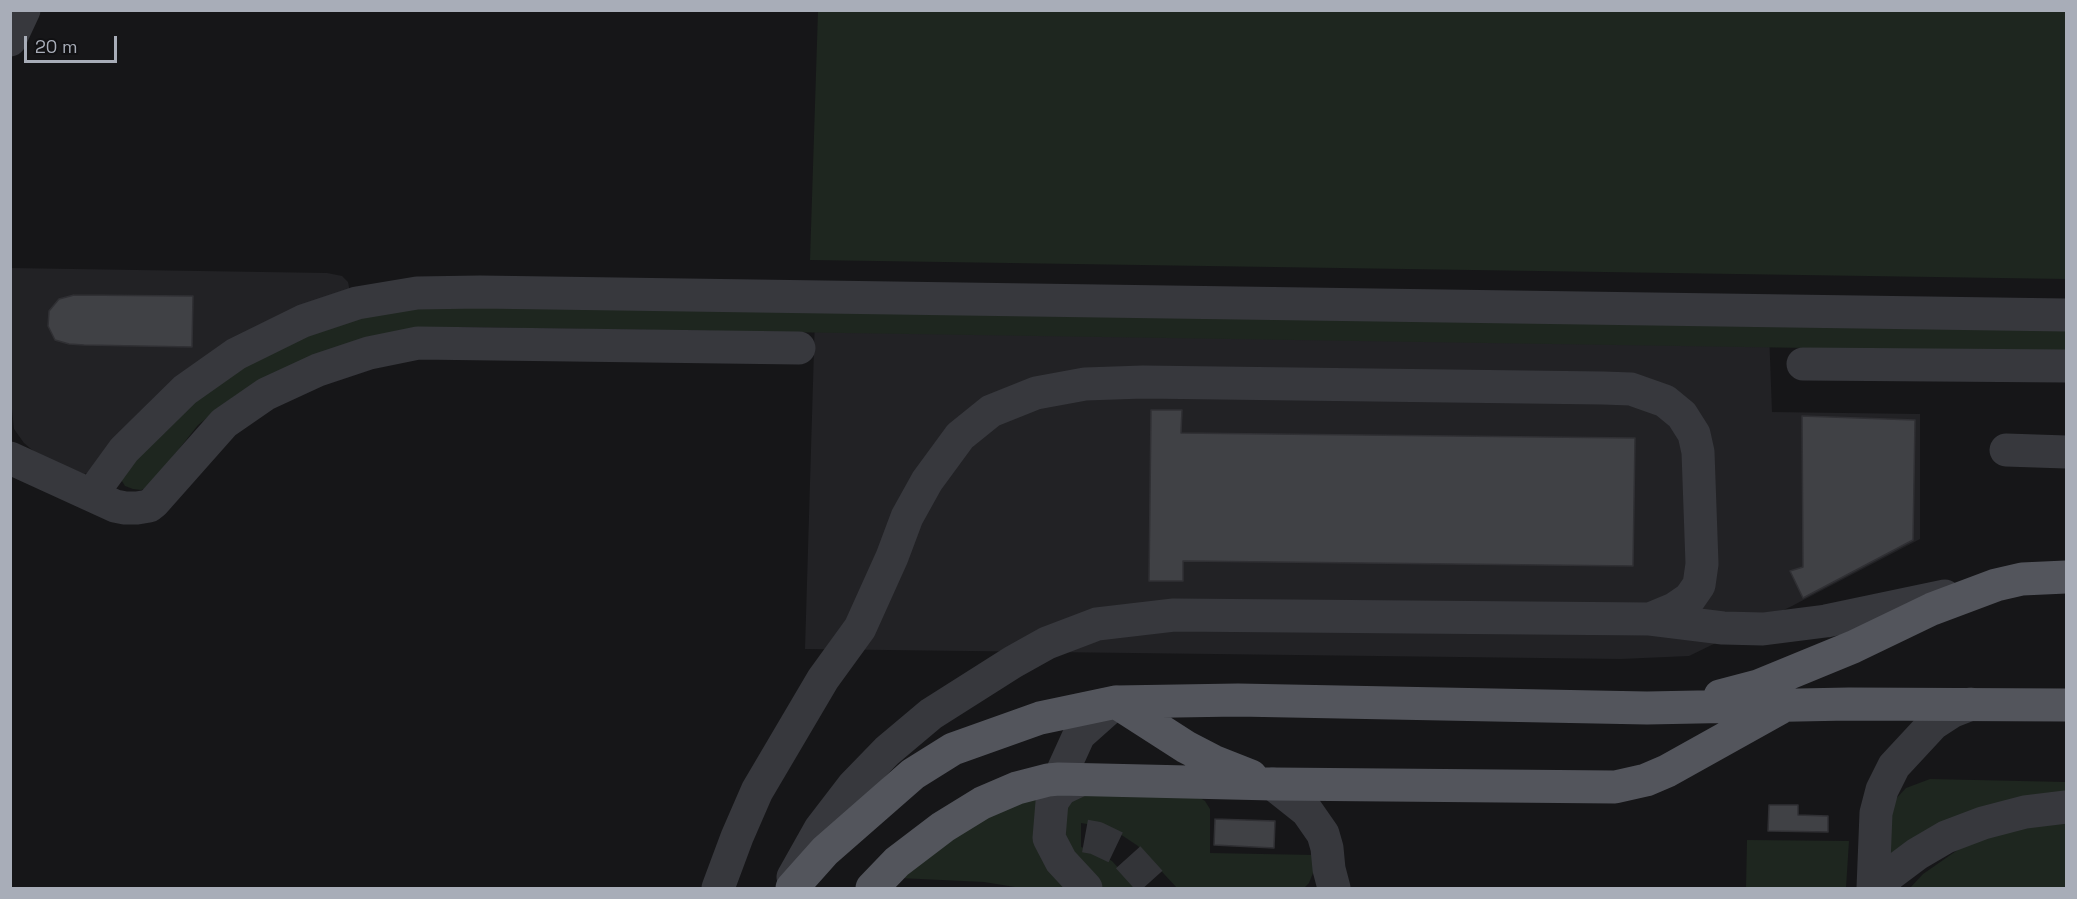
<!DOCTYPE html>
<style>
body{margin:0}
#map{position:relative;width:2077px;height:899px;overflow:hidden;background:#161618;font-family:"Space Grotesk",sans-serif}
canvas{display:block}
.frame{position:absolute;inset:0;border:12px solid #a8adb8;pointer-events:none}
.scale{position:absolute;left:24px;top:36px;width:93px;height:27px;box-sizing:border-box;border:3px solid #a8adb8;border-top:0;padding-left:8px;font-size:18px;line-height:21px;white-space:nowrap;color:#a8adb8;-webkit-text-stroke:4px #111113;paint-order:stroke}
</style>
<div id="map">
<canvas width="2077" height="899"></canvas>
<div class="frame"></div>
<div class="scale">20 m</div>
</div>
<script>
const context = document.querySelector('canvas').getContext('2d');
context.lineJoin = 'round';
function fill(path, color) { context.fillStyle = color; context.fill(path, 'evenodd'); }
const shape = rows => new Path2D(rows.map(r => 'M' + r).join(''));
function trace(path, color, width, dash) { context.strokeStyle = color; context.lineWidth = width; context.lineCap = dash ? 'butt' : 'round'; context.setLineDash(dash || []); context.stroke(path); }
const built = shape([
 [11,268,327,273,342,276,348,282,350,292,112,465,84,474,38,455,24,443,14,429,12,409],
 [815,316,1769,331,1772,412,1920,414,1920,539,1792,606,1689,656,1621,659,805,649]
]);
const green = shape([
 [818,11,2066,11,2066,279,810,260],
 [430,305,2066,327,2066,352,459,327,411,329,235,396,198,425,149,487,141,490,133,489,125,486,120,478,121,470,219,378,343,319],
 [1930,779,2066,782,2066,799,1884,865,1892,803,1906,788],
 [1076,793,1197,796,1205,801,1210,809,1210,853,1315,855,1315,868,1309,883,1304,888,1177,888,1138,846,1120,834,1098,826,1081,823,1081,847,1095,851,1112,861,1137,888,1102,888,1062,841,1067,797],
 [1039,795,1071,888,1021,888,984,882,899,878,928,852,991,814],
 [2066,821,2066,888,1910,888,1923,874,1959,849,2005,830],
 [1747,840,1849,841,1846,888,1746,888]
]);
const building = shape([
 [74,295,193,296,192,347,84,345,69,344,55,340,48,326,49,311,59,299,74,295],
 [1151,410,1182,410,1181,433,1635,438,1633,566,1183,561,1183,581,1149,581,1151,410],
 [1802,416,1915,420,1913,540,1803,598,1790,571,1803,567,1802,416],
 [1769,805,1798,805,1798,815,1828,816,1828,832,1768,831,1769,805],
 [1215,819,1275,821,1274,848,1214,845,1215,819]
]);
const minorTunnel = shape([
 [1085,836,1096,838,1119,849,1127,856,1156,888]
]);
const minor = shape([
 [10,40,24,10],
 [1803,364,2066,366],
 [2006,450,2066,452],
 [10,458,115,506,125,508,137,508,149,506,154,502,224,423,266,394,318,370,369,353,418,343,799,348],
 [92,494,124,450,185,390,236,354,303,321,357,303,417,293,480,292,2066,315],
 [1650,619,1723,628,1763,629,1826,621,1945,596],
 [1080,780,1061,789,1052,802,1049,838,1061,861,1086,888],
 [1273,784,1307,811,1323,834,1327,848,1329,869,1334,888],
 [1052,802,1059,779,1079,735,1116,702],
 [718,888,737,837,757,791,823,679,860,628,892,557,907,517,927,481,960,436,991,411,1036,393,1085,384,1143,382,1603,388,1631,389,1665,401,1682,415,1694,434,1698,452,1702,564,1699,585,1690,598,1674,609,1650,619,1174,615,1097,624,1047,643,1013,662,931,714,887,751,853,786,820,829,793,877],
 [1873,888,1876,813,1882,790,1894,766,1933,724,1953,711,1971,704],
 [1880,888,1889,875,1917,854,1946,837,1983,823,2025,812,2066,807]
]);
const major = shape([
 [1720,696,1758,686,1853,647,1932,609,1996,585,2022,579,2066,577],
 [1116,702,1186,747,1213,761,1251,776],
 [792,888,825,851,913,774,953,749,1040,718,1116,702,1238,700,1647,708,1849,704,2066,705],
 [872,888,897,862,943,827,982,803,1017,788,1048,780,1059,779,1273,784,1615,787,1646,780,1667,771,1780,708]
]);
fill(built, '#222225');
fill(green, '#1e261f');
fill(building, '#404145');
trace(building, '#303034', 1.5);
trace(minorTunnel, '#333438', 33, [33, 16]);
trace(minor, '#37383d', 33);
trace(major, '#53555c', 33);
</script>
